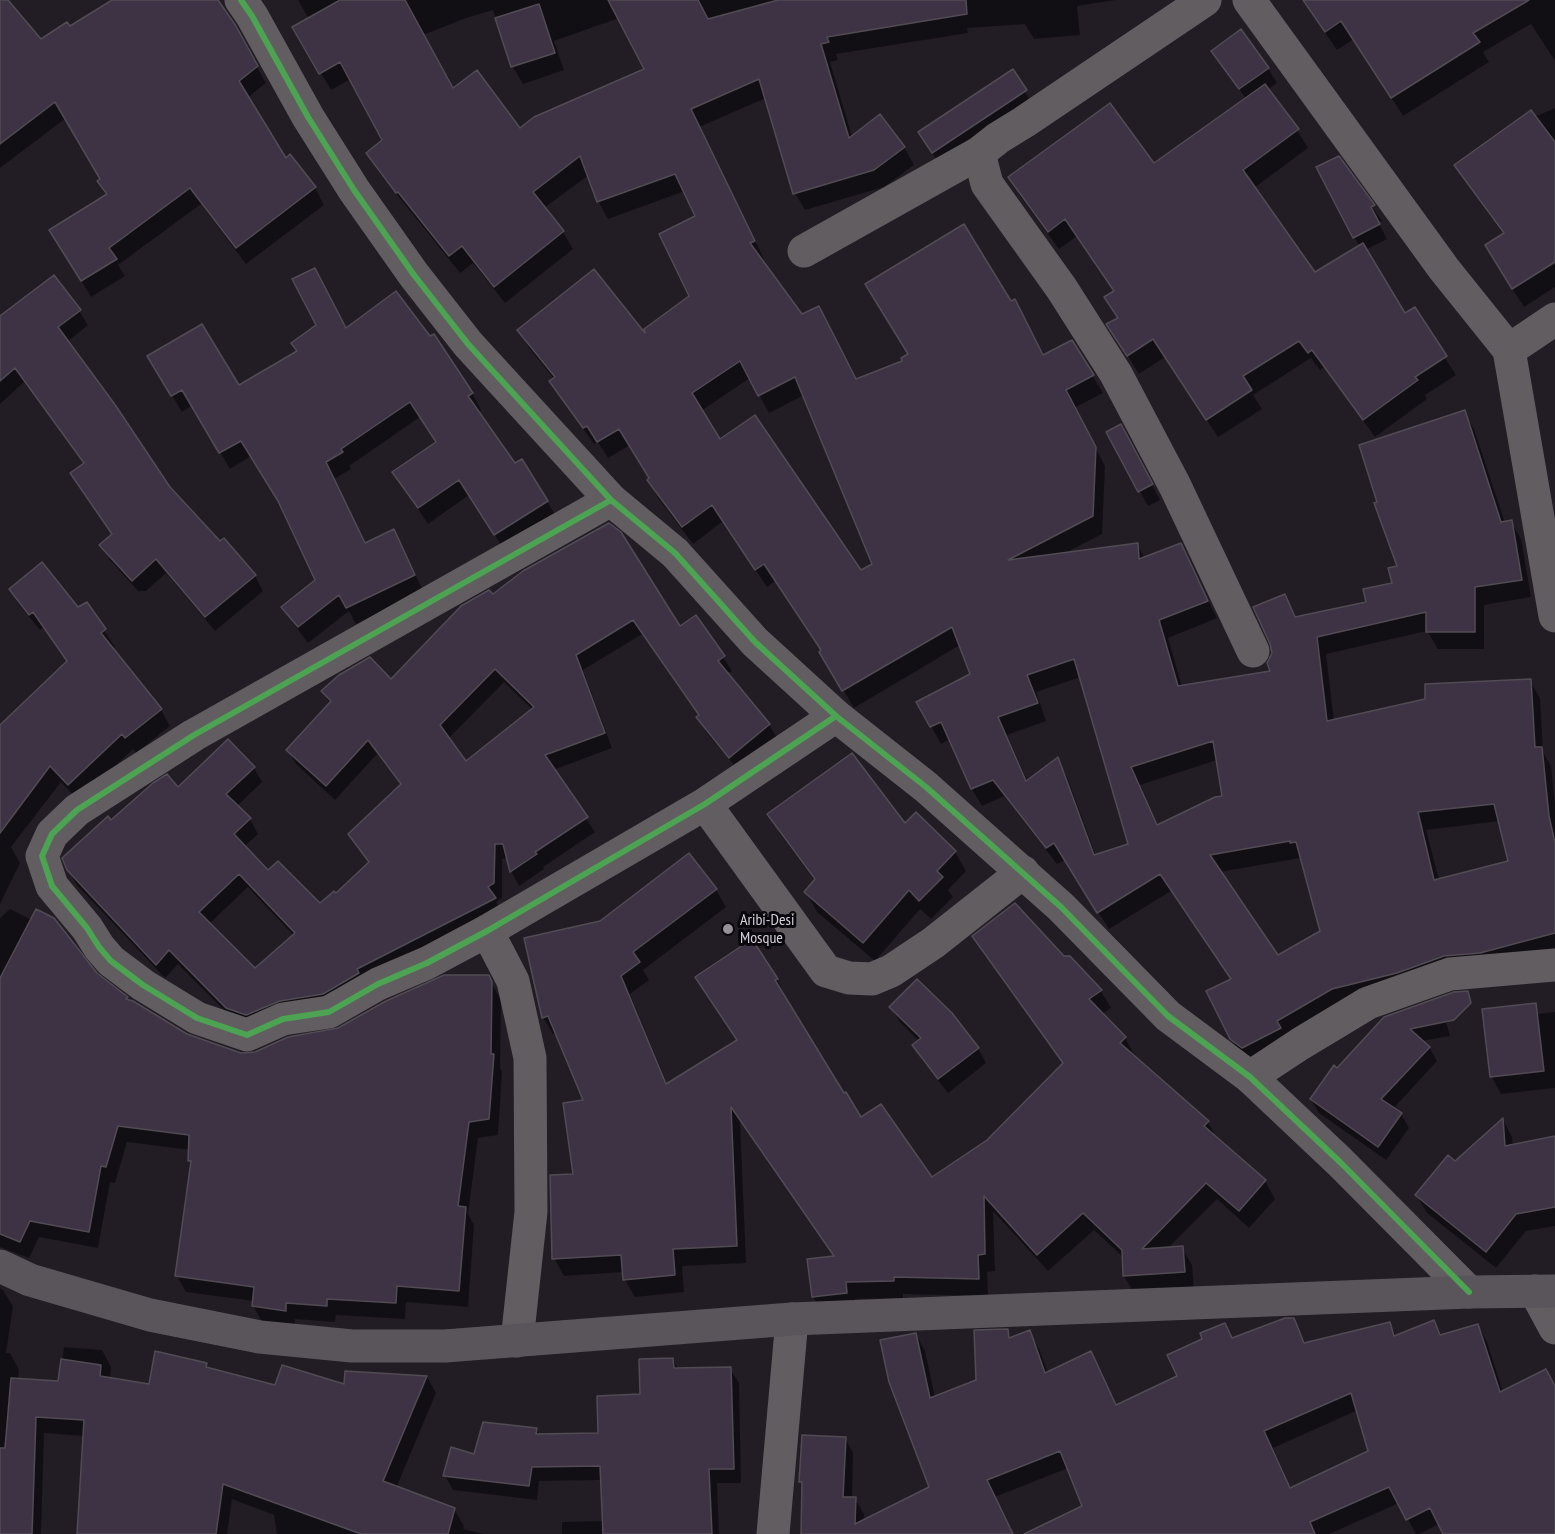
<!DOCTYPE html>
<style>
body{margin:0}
canvas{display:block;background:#221c25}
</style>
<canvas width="1555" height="1534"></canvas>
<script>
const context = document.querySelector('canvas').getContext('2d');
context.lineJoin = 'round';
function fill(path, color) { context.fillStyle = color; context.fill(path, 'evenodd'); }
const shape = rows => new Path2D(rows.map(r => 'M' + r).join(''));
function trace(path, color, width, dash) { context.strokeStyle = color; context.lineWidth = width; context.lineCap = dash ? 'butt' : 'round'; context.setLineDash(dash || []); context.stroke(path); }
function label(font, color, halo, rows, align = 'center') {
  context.font = font + ' "PT Sans Narrow",sans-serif'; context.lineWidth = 6; context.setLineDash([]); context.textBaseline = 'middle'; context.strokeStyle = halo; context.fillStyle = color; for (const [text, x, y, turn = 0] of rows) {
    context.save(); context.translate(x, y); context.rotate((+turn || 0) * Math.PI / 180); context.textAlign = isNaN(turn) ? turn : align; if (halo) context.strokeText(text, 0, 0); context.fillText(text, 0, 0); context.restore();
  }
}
const shadow = shape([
 [0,0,6,0,40,41,69,28,115,0,218,0,266,83,247,98,285,160,290,156,315,188,324,205,246,264,201,204,118,265,125,276,91,297,61,247,107,195,99,181,102,179,66,118,0,168],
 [298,0,1116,0,1077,6,1080,35,1034,39,1025,24,967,28,968,33,836,54,838,60,830,62,852,137,904,147,914,165,884,187,805,210,795,193,766,98,699,127,764,259,761,260,802,316,857,381,1044,356,1072,342,1103,393,1074,408,1105,466,1102,534,1063,554,1137,544,1145,559,1180,545,1217,618,1168,638,1182,687,1273,672,1273,653,1284,596,1296,618,1368,603,1394,585,1464,412,1474,429,1505,523,1511,522,1521,539,1531,597,1484,605,1484,649,1438,649,1427,631,1326,654,1334,721,1530,681,1540,698,1543,752,1551,766,1555,805,1555,956,1490,970,1253,1064,1242,1056,1231,1038,1232,980,1171,891,1109,929,1065,860,1057,864,1004,796,982,806,972,789,950,739,941,744,918,703,972,675,960,645,854,708,821,652,822,651,775,581,767,587,723,521,693,544,658,498,648,480,650,479,630,445,608,458,598,442,594,444,561,398,551,381,554,379,529,348,519,331,649,340,691,296,697,217,685,191,608,219,598,201,589,175,544,208,563,232,573,249,505,303,473,263,460,273,378,171,368,153,384,141,351,79,331,90,294,27,309,19],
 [493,10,513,67,523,84,564,70,554,41,619,18,646,69,520,130,453,90,423,35,466,18],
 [750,378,769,413,804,395,874,565,860,572,719,441,701,411],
 [1081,677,1130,845,1096,856,1067,777,1057,760,1028,782,1007,735,1046,721,1036,692],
 [1217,760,1224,798,1158,826,1140,785],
 [1500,821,1509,862,1439,880,1426,830],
 [1300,858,1321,932,1278,957,1220,872],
 [1302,0,1555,0,1555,61,1531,24,1483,52,1489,62,1403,116,1354,39,1337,50],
 [1213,51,1268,68,1277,83,1267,90,1297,130,1308,148,1254,188,1315,274,1360,247,1354,237,1338,158,1382,221,1378,222,1387,239,1365,250,1405,315,1414,309,1456,375,1425,395,1427,399,1375,437,1324,367,1320,370,1311,358,1253,395,1262,409,1218,437,1165,357,1139,374,1119,342,1118,319,1106,298,1114,292,1077,236,1059,249,1020,196,1010,178,1154,165,1246,99],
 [1012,71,1034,106,942,167,928,147],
 [1555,108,1555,287,1524,307,1497,265,1504,235,1467,184,1456,165,1534,117],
 [79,311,88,325,67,342,169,488,220,543,224,540,255,576,263,591,215,631,166,573,146,591,138,591,110,560,101,546,113,535,72,473,85,464,24,382,0,404,0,318],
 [346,329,472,393,481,410,477,413,514,465,547,501,557,518,505,551,469,495,428,524,394,473,437,443,420,417,349,466,351,469,334,479,365,544,393,531,424,592,356,624,349,611,308,643,293,623,283,607,317,580,281,505,251,456,230,469,193,405,182,412,149,357,238,387],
 [1108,432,1127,438,1160,500,1148,506],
 [524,572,680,628,723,657,732,671,727,674,769,725,778,739,739,771,706,732,698,718,699,716,642,634,583,670,612,748,553,770,595,832,543,867,544,869,519,886,511,871,508,858,502,859,502,898,496,902,503,914,366,988,236,1022,178,964,165,978,77,885,68,870,111,822,178,789,254,768,262,782,237,806,250,819,258,834,244,847,268,872,320,905,335,895,370,864,350,834,401,785,377,754,335,800,296,764,288,750,330,704,323,691,391,681],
 [504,682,533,710,466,764,448,739],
 [248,887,294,936,254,970,209,924],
 [11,590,78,609,86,604,115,647,112,649,161,710,170,726,136,753,133,749,79,801,61,782,11,847,20,863,0,904,0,727,68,662,44,627,40,630,20,606],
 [769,815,905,826,955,852,966,871,948,890,953,897,931,919,920,909,875,961,817,912,806,892,815,881,780,834],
 [716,890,726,907,643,970,649,980,630,994,667,1084,738,1041,697,977,777,979,786,997,784,998,861,1120,931,1179,988,1141,1064,1065,984,954,974,936,1070,957,1101,991,1111,1008,1102,1014,1125,1038,1135,1056,1133,1057,1208,1122,1218,1140,1265,1181,1275,1199,1249,1228,1217,1199,1168,1248,1182,1248,1192,1265,1194,1290,1134,1293,1124,1276,1124,1258,1094,1230,1048,1271,993,1211,995,1271,987,1272,988,1296,903,1294,903,1298,855,1299,856,1310,823,1314,813,1297,834,1257,740,1120,746,1263,682,1266,684,1292,635,1297,625,1280,624,1272,564,1276,554,1258,575,1176,585,1101,557,1034,553,1034,543,1017,600,922],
 [10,909,32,920,128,1001,190,1037,242,1054,255,1054,338,1030,488,977,501,1000,500,1068,502,1072,498,1135,478,1138,468,1214,474,1225,468,1307,406,1302,405,1319,336,1315,335,1322,295,1319,295,1327,263,1323,253,1306,254,1301,186,1292,177,1276,192,1165,189,1161,190,1150,127,1142,115,1183,110,1182,98,1248,39,1237,29,1258,0,1247,0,918],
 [891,1007,978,1048,986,1063,948,1093,922,1060,914,1046,919,1041,900,1022],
 [1536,1011,1538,1014,1555,1012,1555,1088,1501,1094,1491,1076],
 [1444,1014,1450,1036,1422,1041,1429,1047,1437,1061,1393,1109,1401,1114,1409,1128,1386,1160,1319,1113,1311,1100,1385,1018],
 [1503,1120,1512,1137,1513,1146,1555,1137,1555,1226,1526,1231,1496,1268,1427,1213,1417,1196],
 [0,1288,3,1290,13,1306,6,1353,10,1353,19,1370,18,1380,60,1383,64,1347,102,1350,111,1367,110,1379,151,1386,154,1352,206,1364,209,1370,276,1387,345,1386,427,1377,436,1393,396,1488,454,1509,464,1526,463,1529,484,1534,277,1534,274,1515,232,1499,227,1534,78,1534,84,1436,44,1433,41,1534,0,1534],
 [1293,1319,1306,1344,1390,1324,1397,1337,1434,1322,1442,1336,1478,1325,1487,1342,1503,1392,1555,1387,1555,1466,1419,1534,1416,1534,1399,1503,1329,1534,1028,1534,1084,1507,1068,1468,995,1497,1013,1534,903,1534,931,1487,916,1334,925,1351,935,1397,978,1381,1007,1331,1012,1338,1029,1332,1039,1349,1048,1373,1091,1353,1117,1406,1179,1377,1204,1339,1224,1324,1233,1339],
 [1358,1410,1369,1452,1291,1489,1273,1448],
 [673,1359,678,1369,730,1369,739,1383,741,1483,717,1483,719,1534,562,1534,562,1522,604,1521,602,1480,539,1481,537,1500,453,1490,445,1476,475,1456,536,1429,540,1436,600,1435,642,1396],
 [845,1438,853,1453,852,1499,855,1499,864,1514,863,1534,803,1534,804,1486,801,1481]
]);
const building = shape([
 [0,0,8,0,41,39,67,22,70,26,112,0,218,0,236,26,258,66,239,81,286,158,290,154,316,187,236,248,190,188,109,248,117,259,81,281,49,230,107,194,97,181,100,179,55,102,0,144,0,0],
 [340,0,405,0,453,88,477,70,520,128,534,117,644,69,608,0,698,0,708,19,778,0,966,0,967,14,827,37,829,42,821,44,849,138,880,114,905,147,874,170,793,194,759,79,691,109,755,241,750,243,802,314,819,306,856,379,902,361,901,358,908,354,865,284,964,224,1011,301,1015,299,1043,355,1072,340,1094,375,1066,390,1096,447,1093,516,1008,560,1138,543,1139,559,1181,543,1208,601,1159,620,1178,686,1270,671,1267,663,1272,653,1270,644,1253,607,1285,594,1295,617,1366,602,1363,589,1392,583,1388,568,1397,566,1374,503,1377,502,1359,445,1465,410,1501,522,1512,520,1522,580,1475,587,1475,632,1426,632,1426,612,1317,637,1327,721,1425,699,1425,684,1531,679,1535,747,1542,747,1549,816,1555,843,1555,933,1480,953,1444,956,1397,973,1332,989,1277,1021,1281,1028,1242,1048,1230,1039,1206,991,1231,979,1160,874,1097,913,1054,843,1046,848,993,780,971,789,941,722,930,727,916,702,970,674,952,627,842,691,819,652,821,650,764,564,755,570,712,505,682,527,647,480,649,478,619,429,597,442,587,426,583,428,549,381,555,377,517,330,594,269,645,333,644,329,689,296,659,234,695,216,675,174,597,202,580,156,533,192,564,231,494,287,462,246,449,256,398,192,396,193,366,153,382,140,340,62,319,74,292,27,340,0],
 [740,361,758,396,795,377,872,564,861,570,755,415,720,439,692,393,740,361],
 [1074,659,1128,844,1094,855,1058,757,1026,781,998,717,1038,703,1027,675,1074,659],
 [1213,741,1222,796,1215,797,1157,825,1131,767,1213,741],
 [1494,804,1508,861,1434,880,1418,812,1494,804],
 [1290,841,1290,843,1296,842,1320,931,1278,955,1210,855,1290,841],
 [1303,0,1529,0,1473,33,1480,42,1391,98,1341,21,1325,32,1303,0],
 [539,4,555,53,511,67,495,18,539,4],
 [1241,29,1269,68,1239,89,1211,51,1241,29],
 [1013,69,1027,90,932,153,918,132,1013,69],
 [1265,84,1299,129,1243,170,1315,272,1363,243,1405,313,1415,307,1447,356,1415,377,1418,380,1363,420,1312,350,1308,353,1299,341,1243,376,1252,390,1206,420,1153,339,1127,356,1106,324,1118,318,1104,297,1114,291,1065,219,1048,232,1008,177,1110,103,1154,163,1265,84],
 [1531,110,1555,142,1555,262,1512,289,1485,245,1504,233,1454,165,1531,110],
 [1339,156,1375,205,1371,207,1380,224,1353,238,1316,167,1339,156],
 [315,268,346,328,396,291,430,336,434,334,473,393,468,396,515,463,522,459,548,501,494,535,459,480,418,508,392,472,436,442,410,402,341,449,343,452,326,462,365,543,394,529,415,575,346,608,339,595,298,627,281,607,315,580,278,501,241,441,219,453,182,390,171,396,147,356,202,324,239,385,297,351,291,343,316,325,292,279,315,268],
 [54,275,81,310,58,327,116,406,170,487,220,541,224,538,256,575,205,617,156,559,132,581,99,545,112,534,70,473,84,463,15,368,0,381,0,316,54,275],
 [1121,424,1153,484,1138,492,1106,432,1121,424],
 [609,523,621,532,680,626,696,615,725,656,718,661,770,724,729,758,696,717,699,715,633,620,576,655,605,733,545,755,588,817,535,852,537,854,510,872,503,844,495,844,494,883,488,887,496,898,357,969,359,973,323,994,280,1001,246,1015,226,1008,169,950,156,965,67,870,62,858,108,816,111,820,153,783,167,774,178,787,228,739,255,767,226,794,251,818,234,834,268,870,278,861,320,903,334,891,336,893,369,862,348,834,401,784,368,740,326,786,286,750,331,701,321,691,339,675,370,657,391,679,461,606,489,590,493,594,523,571,609,523],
 [495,669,534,707,466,761,440,725,495,669],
 [239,874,295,933,255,968,199,912,239,874],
 [42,562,78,607,87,602,106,629,101,633,162,709,125,738,122,734,68,785,50,766,0,833,0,725,67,661,33,612,29,615,9,589,42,562],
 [852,753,905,823,916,812,956,851,937,871,943,877,919,901,909,890,863,943,804,892,815,879,767,814,852,753],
 [689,853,717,889,633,952,640,962,621,976,666,1084,737,1040,695,977,752,939,778,979,775,980,844,1093,846,1092,861,1117,881,1104,932,1177,987,1140,1063,1063,972,936,1015,903,1064,956,1070,956,1102,990,1089,999,1126,1037,1120,1043,1209,1121,1204,1126,1266,1180,1239,1211,1206,1183,1142,1249,1183,1246,1185,1272,1123,1276,1122,1250,1083,1213,1037,1255,984,1196,985,1254,978,1255,979,1279,894,1277,894,1281,846,1282,847,1293,812,1297,807,1259,834,1256,731,1107,737,1246,673,1249,675,1275,623,1280,621,1255,552,1259,550,1175,573,1174,563,1103,583,1100,548,1016,542,1018,524,938,600,921,689,853],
 [36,909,54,918,97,973,128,997,126,999,133,1001,187,1034,241,1053,255,1052,288,1037,338,1028,386,1001,444,975,489,975,492,982,491,1054,494,1054,489,1119,469,1122,458,1206,466,1207,459,1291,397,1286,396,1303,327,1299,327,1306,286,1303,286,1311,252,1306,254,1287,175,1276,191,1161,188,1161,189,1135,118,1126,106,1167,101,1166,89,1232,30,1221,20,1242,0,1234,0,978,36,909],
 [917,979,952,1013,979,1048,938,1079,912,1045,921,1038,889,1007,917,979],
 [1468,991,1471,1003,1454,1020,1410,1029,1430,1047,1381,1099,1402,1113,1378,1147,1310,1099,1334,1065,1337,1068,1384,1017,1454,992,1468,991],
 [1536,1003,1544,1071,1490,1077,1482,1009,1536,1003],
 [1503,1118,1505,1146,1555,1136,1555,1207,1516,1214,1486,1252,1415,1195,1448,1155,1455,1161,1503,1118],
 [1285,1318,1294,1318,1304,1343,1390,1322,1394,1336,1434,1320,1440,1335,1478,1324,1500,1392,1546,1369,1555,1386,1555,1534,1443,1534,1430,1508,1406,1520,1389,1487,1310,1522,1315,1534,1024,1534,1082,1506,1060,1451,987,1480,1013,1534,801,1534,802,1482,799,1482,802,1435,846,1437,843,1497,856,1497,855,1524,929,1487,889,1382,880,1340,916,1333,930,1398,976,1380,974,1330,1008,1329,1009,1338,1030,1330,1045,1373,1091,1351,1116,1405,1177,1376,1167,1355,1202,1339,1200,1333,1225,1323,1232,1338,1285,1318],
 [1351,1393,1368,1451,1290,1488,1264,1431,1351,1393],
 [155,1351,207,1363,206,1367,275,1385,282,1365,344,1384,345,1371,427,1376,383,1481,455,1508,448,1534,361,1534,223,1484,216,1534,77,1534,84,1420,36,1417,32,1534,0,1534,0,1448,5,1448,11,1378,58,1381,61,1359,101,1365,100,1376,149,1384,155,1351],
 [673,1358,674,1368,731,1367,734,1469,709,1469,712,1534,603,1534,600,1466,532,1467,529,1486,443,1476,451,1447,474,1454,483,1422,537,1428,536,1434,598,1433,597,1396,640,1394,639,1359,673,1358]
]);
const minor = shape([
 [1249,0,1444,269,1509,350,1555,616],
 [979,153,987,184,1062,289,1116,374,1175,486,1253,651],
 [804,251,979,153,998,138,1024,122,1205,0],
 [1509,350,1555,319],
 [611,500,194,735,77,810,52,834,42,856,52,886,87,928,99,947,111,961,143,985,197,1018,247,1035,283,1019,329,1012,378,984,427,963,487,931,705,804,836,716],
 [705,804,826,971,849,978,872,979,891,971,933,943,1023,872],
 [487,931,513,981,530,1058,531,1212,517,1341],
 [1250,1077,1300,1044,1368,1003,1450,974,1555,965],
 [1535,1291,1555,1328],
 [773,1534,792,1319]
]);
const tertiary = shape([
 [241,0,252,16,308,117,354,190,414,275,468,344,611,500,675,553,755,642,836,716,926,787,1061,907,1168,1016,1250,1077,1340,1162,1469,1292]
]);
const secondary = shape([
 [0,1266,30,1280,150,1315,260,1337,352,1346,445,1346,792,1319,1469,1292,1555,1291]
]);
const cycleway = shape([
 [241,0,252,16,308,117,354,190,414,275,468,344,611,500,675,553,755,642,836,716,926,787,1061,907,1168,1016,1250,1077,1340,1162,1469,1292],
 [611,500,194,735,77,810,52,834,42,856,52,886,87,928,99,947,111,961,143,985,197,1018,247,1035,283,1019,329,1012,378,984,427,963,487,931,705,804,836,716]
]);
const markers = [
 [728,929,6,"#97909b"]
];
const poiNames = [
 ["Aribi-Desi",740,920],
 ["Mosque",740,938]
];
fill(shadow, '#0007');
fill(building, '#3e3344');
trace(building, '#514c54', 1.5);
trace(minor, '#615d60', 33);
trace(tertiary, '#615d60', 33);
trace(secondary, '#5a555b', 33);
trace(cycleway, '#4ca352', 6);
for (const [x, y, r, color] of markers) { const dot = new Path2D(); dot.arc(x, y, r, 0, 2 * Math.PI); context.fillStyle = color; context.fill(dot); trace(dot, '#09060c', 2); }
label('16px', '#d6cfdb', '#09060c', poiNames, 'left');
</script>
